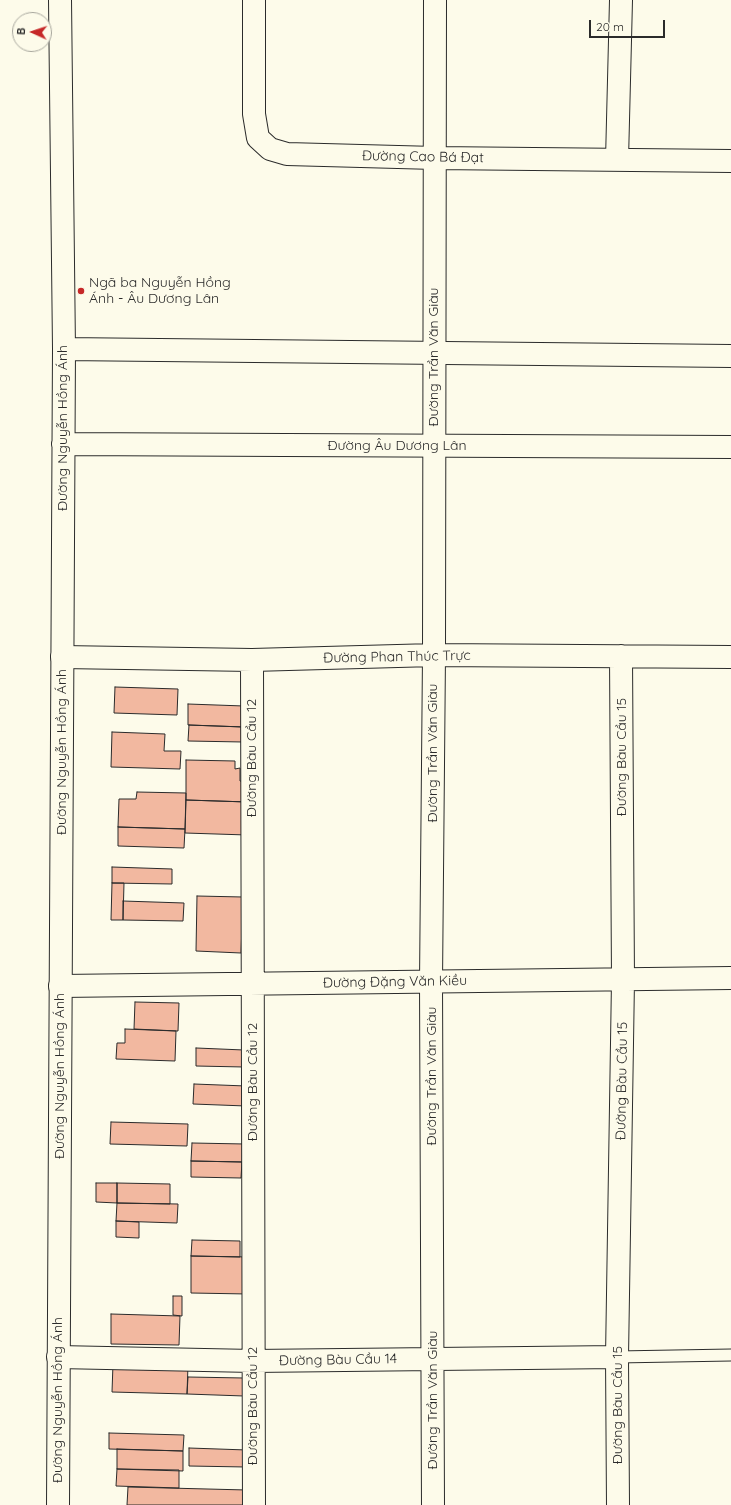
<!DOCTYPE html>
<meta charset="utf-8">
<style>
body{margin:0}
#map{position:relative;width:731px;height:1505px;overflow:hidden;background:#fdfbea;font-family:Quicksand,sans-serif}
canvas{display:block}
.north{position:absolute;left:12px;top:12px;width:40px;height:40px;box-sizing:border-box;background:#fdfbea;border:1px solid #a9a89e;border-radius:50%;rotate:273deg;font-size:11px;font-weight:700;line-height:16px;text-align:center;color:#2b2b2b}
.north::after{content:'';display:block;margin:auto;width:14px;height:18px;background:#c62828;clip-path:polygon(50% 0,100% 100%,50% 72%,0 100%)}
.scale{position:absolute;left:589px;top:20px;width:76px;height:18px;box-sizing:border-box;border:2px solid #2b2b2b;border-top:0;padding-left:5px;font-size:12px;line-height:14px;white-space:nowrap;color:#2b2b2b;-webkit-text-stroke:3px #fdfbea;paint-order:stroke}
</style>
<div id="map">
<canvas width="731" height="1505"></canvas>
<div class="north">B</div>
<div class="scale">20 m</div>
</div>
<script>
const context = document.querySelector('canvas').getContext('2d');
context.lineJoin = 'round';
function fill(path, color) { context.fillStyle = color; context.fill(path, 'evenodd'); }
const shape = rows => new Path2D(rows.map(r => 'M' + r).join(''));
function trace(path, color, width, dash) { context.strokeStyle = color; context.lineWidth = width; context.lineCap = dash ? 'butt' : 'round'; context.setLineDash(dash || []); context.stroke(path); }
function label(font, color, halo, rows, align = 'center') {
  context.font = font + ' Quicksand,sans-serif'; context.lineWidth = 3; context.setLineDash([]); context.textBaseline = 'middle'; context.strokeStyle = halo; context.fillStyle = color; for (const [text, x, y, turn = 0] of rows) {
    context.save(); context.translate(x, y); context.rotate((+turn || 0) * Math.PI / 180); context.textAlign = isNaN(turn) ? turn : align; if (halo) context.strokeText(text, 0, 0); context.fillText(text, 0, 0); context.restore();
  }
}
const building = shape([
 [115,687,178,689,177,715,114,713,115,687],
 [188,704,244,706,244,727,188,725,188,704],
 [189,725,244,727,243,742,188,741,189,725],
 [112,732,165,734,164,751,181,751,180,769,111,767,112,732],
 [186,760,235,761,235,769,240,768,240,781,248,782,248,802,186,800,186,760],
 [137,792,186,793,185,829,118,827,119,799,136,799,137,792],
 [186,800,248,802,247,835,185,833,186,800],
 [118,827,185,829,184,848,118,846,118,827],
 [112,867,172,869,172,884,112,883,112,867],
 [112,883,124,883,123,920,111,920,112,883],
 [197,896,243,897,241,953,196,951,197,896],
 [123,901,184,903,183,921,123,920,123,901],
 [135,1002,179,1003,178,1031,134,1029,135,1002],
 [125,1029,176,1031,175,1061,116,1059,117,1043,125,1043,125,1029],
 [196,1048,244,1050,244,1067,196,1066,196,1048],
 [194,1084,246,1086,246,1106,193,1104,194,1084],
 [111,1122,188,1124,187,1146,110,1144,111,1122],
 [192,1143,245,1144,244,1162,191,1161,192,1143],
 [191,1161,242,1162,241,1178,191,1177,191,1161],
 [96,1183,117,1183,117,1203,96,1202,96,1183],
 [117,1183,170,1184,170,1204,117,1203,117,1183],
 [117,1203,178,1204,177,1223,116,1221,117,1203],
 [116,1221,139,1222,139,1238,116,1237,116,1221],
 [192,1240,240,1241,240,1257,191,1256,192,1240],
 [191,1256,249,1257,248,1294,191,1293,191,1256],
 [173,1296,182,1296,182,1316,173,1315,173,1296],
 [111,1314,180,1316,179,1345,111,1344,111,1314],
 [113,1364,188,1365,187,1394,112,1392,113,1364],
 [188,1377,244,1378,244,1396,187,1394,188,1377],
 [109,1433,184,1435,183,1451,109,1449,109,1433],
 [189,1448,247,1450,246,1467,189,1466,189,1448],
 [117,1449,183,1451,183,1471,117,1469,117,1449],
 [117,1469,179,1470,179,1488,116,1486,117,1469],
 [128,1487,247,1490,247,1505,127,1505,128,1487]
]);
const service = shape([
 [617,1357,731,1355]
]);
const minor = shape([
 [254,0,254,114,258,138,270,149,287,154,435,158,731,161],
 [617,160,621,0],
 [62,657,252,660,434,655,731,657],
 [252,660,254,1505],
 [60,986,731,978],
 [58,1357,253,1361,617,1357],
 [433,1505,431,982,434,655,435,0],
 [618,1505,617,1357,623,980,621,656]
]);
const tertiary = shape([
 [64,349,731,356],
 [63,444,731,447],
 [58,1505,64,349,60,0]
]);
const markers = [
 [81,291,4,"#c62828"]
];
const streetNames = [
 ["Đường Cao Bá Đạt",423,157,1],
 ["Đường Trần Văn Giàu",434,357,-90],
 ["Đường Nguyễn Hồng Ánh",63,428,-90],
 ["Đường Âu Dương Lân",397,446],
 ["Đường Phan Thúc Trực",397,657,-1],
 ["Đường Nguyễn Hồng Ánh",62,752,-90],
 ["Đường Trần Văn Giàu",433,753,-90],
 ["Đường Bàu Cầu 15",622,757,-90],
 ["Đường Bàu Cầu 12",252,758,-90],
 ["Đường Đặng Văn Kiều",395,982,-1],
 ["Đường Nguyễn Hồng Ánh",60,1076,-90],
 ["Đường Trần Văn Giàu",432,1076,-90],
 ["Đường Bàu Cầu 15",622,1081,-89],
 ["Đường Bàu Cầu 12",253,1082,-90],
 ["Đường Bàu Cầu 14",338,1360,-1],
 ["Đường Nguyễn Hồng Ánh",58,1400,-90],
 ["Đường Trần Văn Giàu",433,1400,-90],
 ["Đường Bàu Cầu 15",618,1405,-90],
 ["Đường Bàu Cầu 12",253,1406,-90]
];
const poiNames = [
 ["Ngã ba Nguyễn Hồng",89,283],
 ["Ánh - Âu Dương Lân",89,299]
];
fill(building, '#f2b8a0');
trace(building, '#2b2b2b', 1);
trace(service, '#2b2b2b', 13);
trace(minor, '#2b2b2b', 24);
trace(tertiary, '#2b2b2b', 24);
trace(service, '#fdfbea', 11);
trace(minor, '#fdfbea', 22);
trace(tertiary, '#fdfbea', 22);
for (const [x, y, r, color] of markers) { const dot = new Path2D(); dot.arc(x, y, r, 0, 2 * Math.PI); context.fillStyle = color; context.fill(dot); trace(dot, '#fdfbea', 1.5); }
label('14px', '#2b2b2b', '#fdfbea', streetNames);
label('14px', '#2b2b2b', '#fdfbea', poiNames, 'left');
</script>
